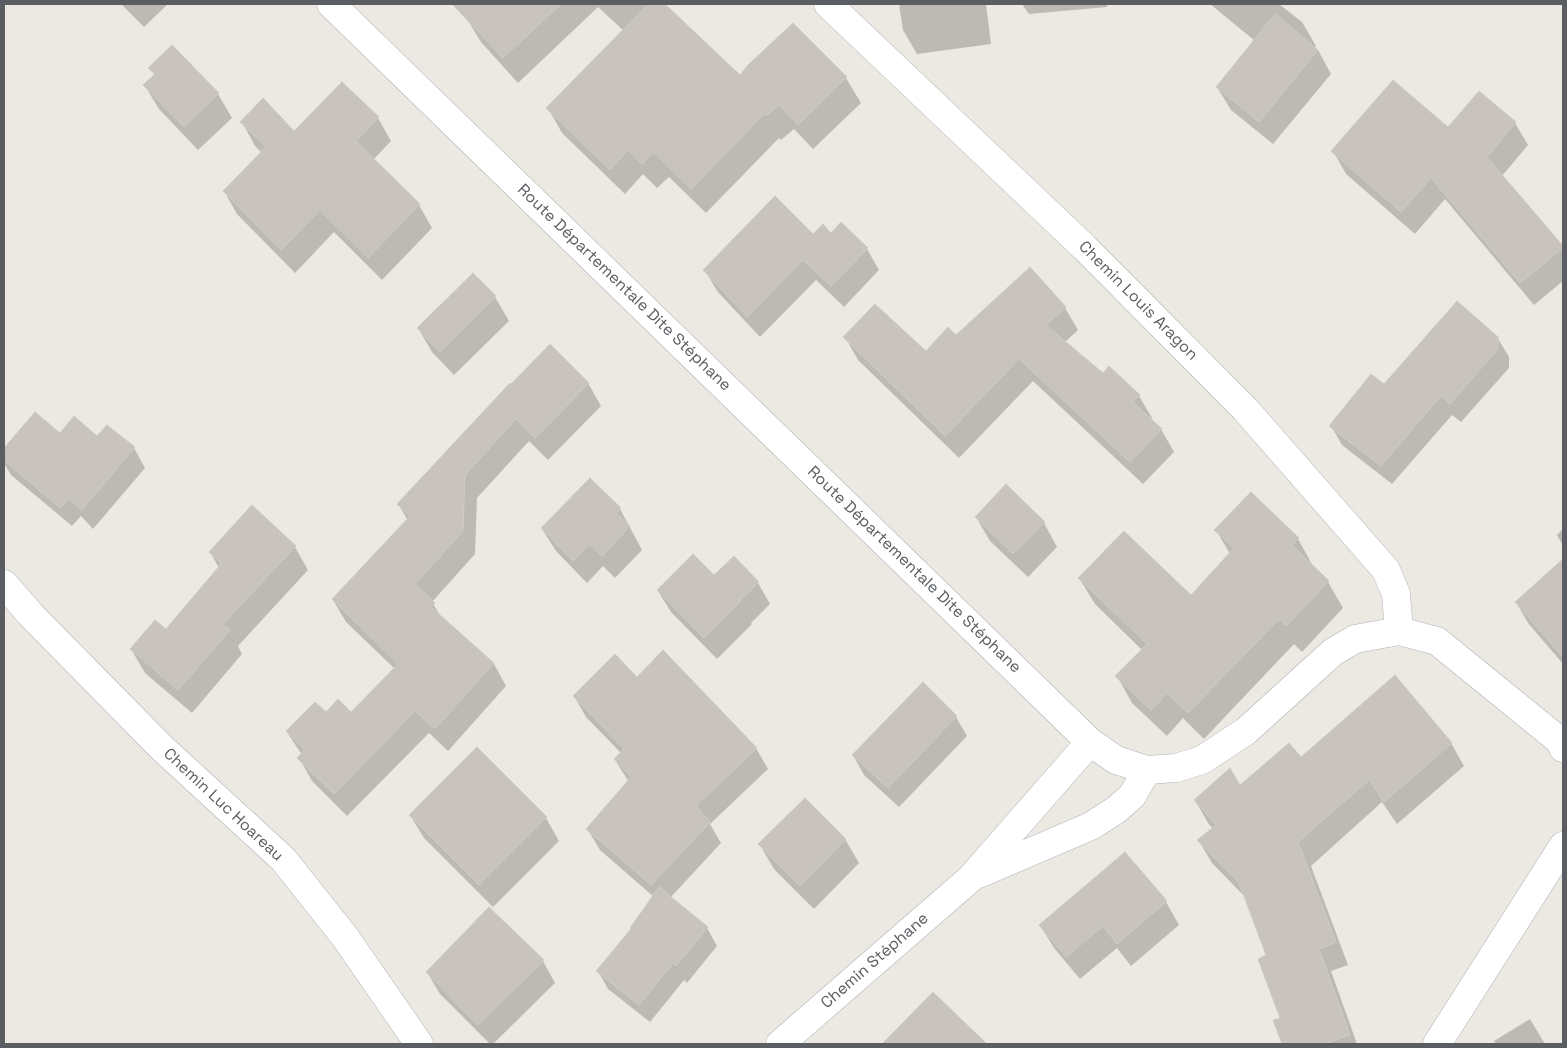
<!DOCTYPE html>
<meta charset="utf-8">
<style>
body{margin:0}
#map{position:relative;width:1567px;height:1048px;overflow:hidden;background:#ece9e2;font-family:"Space Grotesk",sans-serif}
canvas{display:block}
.frame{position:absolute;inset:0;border:5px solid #5a5e62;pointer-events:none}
</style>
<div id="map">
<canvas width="1567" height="1048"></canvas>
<div class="frame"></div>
</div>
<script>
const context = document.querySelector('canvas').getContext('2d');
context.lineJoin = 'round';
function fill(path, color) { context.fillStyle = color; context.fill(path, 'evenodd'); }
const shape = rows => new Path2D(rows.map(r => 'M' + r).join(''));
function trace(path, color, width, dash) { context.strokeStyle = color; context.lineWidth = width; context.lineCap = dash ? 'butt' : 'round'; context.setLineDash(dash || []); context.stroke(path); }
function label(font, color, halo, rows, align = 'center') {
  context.font = font + ' "Space Grotesk",sans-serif'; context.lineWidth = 4.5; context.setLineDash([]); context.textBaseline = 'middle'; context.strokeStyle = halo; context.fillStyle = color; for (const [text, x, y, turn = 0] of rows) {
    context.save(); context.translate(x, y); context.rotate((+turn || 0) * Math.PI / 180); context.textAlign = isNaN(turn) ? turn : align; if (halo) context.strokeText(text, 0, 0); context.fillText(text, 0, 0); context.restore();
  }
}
const shadow = shape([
 [121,4,168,4,144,27],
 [481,4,663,4,740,77,793,25,846,78,861,103,813,149,794,129,781,140,779,138,706,213,669,177,657,188,643,174,625,194,562,133,548,108,624,31,598,7,518,83,481,42,466,17],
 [899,4,986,4,991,44,917,54,903,30],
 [1022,4,1107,4,1107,7,1029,14],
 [1210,4,1279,4,1302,22,1316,46,1314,48,1318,50,1331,74,1273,144,1231,110,1217,87,1255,41],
 [150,68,218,94,232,118,198,150,159,109,145,86,155,76],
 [342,83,378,118,391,141,373,160,419,205,432,228,382,280,334,232,295,273,237,214,224,191,262,153,255,146,242,122,294,133],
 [1515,123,1528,145,1502,176,1563,248,1563,281,1534,305,1445,199,1415,234,1346,174,1333,151,1448,128],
 [813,235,831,235,867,249,879,270,844,307,816,280,760,337,717,291,705,270],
 [1030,269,1065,308,1078,330,1065,342,1103,375,1109,368,1139,396,1152,418,1151,420,1161,429,1174,452,1143,484,1033,381,959,458,858,360,845,337,926,353,956,337],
 [473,274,495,297,509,321,454,375,432,352,418,328],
 [1497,337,1509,357,1509,368,1461,422,1452,415,1392,484,1342,445,1331,426,1384,386],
 [588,383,601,406,548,460,529,441,477,498,475,554,432,602,442,619,494,664,506,686,448,751,429,733,347,816,312,781,299,758,302,755,287,732,326,714,351,714,395,669,346,622,333,600,408,521,399,505,510,385],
 [35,413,60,434,97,437,107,426,134,448,145,468,93,529,81,516,72,526,11,475,4,463,4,450],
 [590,479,620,509,642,550,615,578,603,566,587,583,556,551,542,529],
 [976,517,1044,523,1057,547,1028,577,990,541],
 [1563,529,1563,546,1557,535],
 [1216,530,1298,539,1313,566,1328,582,1343,608,1302,652,1294,644,1204,739,1183,718,1167,736,1132,703,1117,676,1142,650,1095,604,1079,578,1191,596,1230,554],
 [295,547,308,570,238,646,242,654,192,713,145,673,131,649,167,631,219,568,210,552],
 [1563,560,1563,664,1528,623,1516,602],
 [714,577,758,583,770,604,751,623,752,624,717,659,671,612,658,591],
 [637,679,756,748,768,769,710,824,721,843,670,898,707,928,717,946,687,983,684,980,650,1022,608,989,598,971,632,929,654,897,600,850,588,830,629,782,615,760,621,753,586,717,574,696],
 [923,684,956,717,967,736,899,807,864,775,853,755],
 [1451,743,1464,766,1397,824,1382,802,1311,866,1348,965,1331,971,1357,1044,1284,1044,1275,1021,1282,1018,1268,956,1246,898,1212,863,1199,841,1213,829,1208,823,1195,800,1240,787,1301,759],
 [410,815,546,818,559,841,493,907,424,838],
 [845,839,859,863,814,909,774,869,760,845],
 [1166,902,1179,925,1131,966,1117,948,1080,979,1054,948,1040,925],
 [543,961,555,983,493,1044,490,1044,440,994,427,972],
 [1530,1019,1545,1044,1496,1044,1494,1041],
 [890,1038,980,1039,983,1044,894,1044]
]);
const building = shape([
 [452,4,561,4,503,58,452,4],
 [648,4,665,4,740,75,748,65,793,23,847,77,798,125,779,105,766,116,764,114,691,189,654,152,642,164,628,150,610,170,546,108,648,4],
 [1275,14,1318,50,1259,122,1216,87,1275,14],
 [172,45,219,93,184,127,143,85,155,74,148,68,172,45],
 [1393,80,1448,127,1479,91,1516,122,1487,157,1563,246,1563,248,1520,283,1431,178,1401,212,1331,151,1393,80],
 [342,82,379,117,356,141,420,204,368,258,320,210,281,250,223,191,266,147,240,122,263,98,294,131,342,82],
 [775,196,813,234,823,224,831,233,841,222,868,248,831,286,803,260,747,317,703,270,775,196],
 [1030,267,1066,307,1046,325,1103,373,1109,366,1140,395,1133,402,1162,429,1130,462,1019,359,945,436,843,337,875,304,926,351,948,327,956,335,1030,267],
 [473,273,496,296,440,352,417,328,473,273],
 [1457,301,1498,337,1498,349,1450,404,1441,396,1381,466,1329,426,1371,374,1384,384,1457,301],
 [550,344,589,383,535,438,516,419,465,475,463,531,415,584,435,603,431,607,494,663,435,729,415,711,334,794,297,758,305,750,286,731,315,702,326,712,338,699,351,712,398,664,332,599,410,516,397,504,510,383,511,384,550,344],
 [35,412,60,433,74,416,97,436,107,425,135,447,82,510,69,498,60,508,4,460,4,448,35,412],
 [590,478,621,508,616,513,630,526,602,556,590,544,573,561,541,528,590,478],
 [1006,484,1045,522,1013,554,975,517,1006,484],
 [1251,492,1299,538,1292,545,1329,581,1286,626,1279,619,1188,713,1167,693,1151,710,1115,676,1147,644,1078,578,1124,531,1191,595,1234,548,1214,530,1251,492],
 [252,505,296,546,223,624,230,630,178,690,130,649,155,620,166,629,221,564,209,552,252,505],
 [693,554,714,575,734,556,759,582,739,601,740,602,704,638,657,590,693,554],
 [1563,559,1563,657,1515,602,1563,559],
 [663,650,757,748,696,806,710,822,651,885,586,829,631,777,614,759,624,749,573,696,615,654,637,677,663,650],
 [1395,675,1452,743,1384,802,1369,780,1298,842,1336,942,1319,949,1350,1035,1324,1044,1282,1044,1273,1020,1280,1018,1258,959,1266,955,1239,883,1197,840,1216,825,1194,800,1230,768,1240,785,1289,743,1301,757,1395,675],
 [923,682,957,716,888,788,852,755,923,682],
 [477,747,547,817,479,885,409,815,477,747],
 [805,798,846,839,800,886,758,844,805,798],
 [1125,852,1167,901,1117,944,1103,926,1066,957,1039,925,1125,852],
 [659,887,708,927,676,966,673,963,639,1005,596,971,631,929,630,928,659,887],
 [489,907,544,960,478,1025,426,972,489,907],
 [933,992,987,1044,882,1044,933,992]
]);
const minor = shape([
 [828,4,1084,247,1245,409,1386,570,1396,594,1399,631],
 [4,584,31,615,162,748,283,859,345,937,419,1044],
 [979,874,1091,826,1116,810,1132,796,1147,770],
 [780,1044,971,878,1090,742]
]);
const secondary = shape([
 [331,4,1090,742,1116,760,1147,770,1176,768,1202,760,1246,731,1333,652,1355,639,1399,631,1437,641,1560,741,1563,748],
 [1437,1044,1563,846]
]);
const streetNames = [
 ["Route Départementale Dite Stéphane",624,288,44],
 ["Chemin Louis Aragon",1138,301,45],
 ["Route Départementale Dite Stéphane",914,570,44],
 ["Chemin Luc Hoareau",223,805,43],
 ["Chemin Stéphane",875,961,-41]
];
fill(shadow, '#0003');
fill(building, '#c8c3bf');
trace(building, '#d0cac0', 1);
trace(minor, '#afb3b6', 29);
trace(secondary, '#aeb2b6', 29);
trace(minor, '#fff', 28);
trace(secondary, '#fff', 28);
label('16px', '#5a5e62', '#fff', streetNames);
</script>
